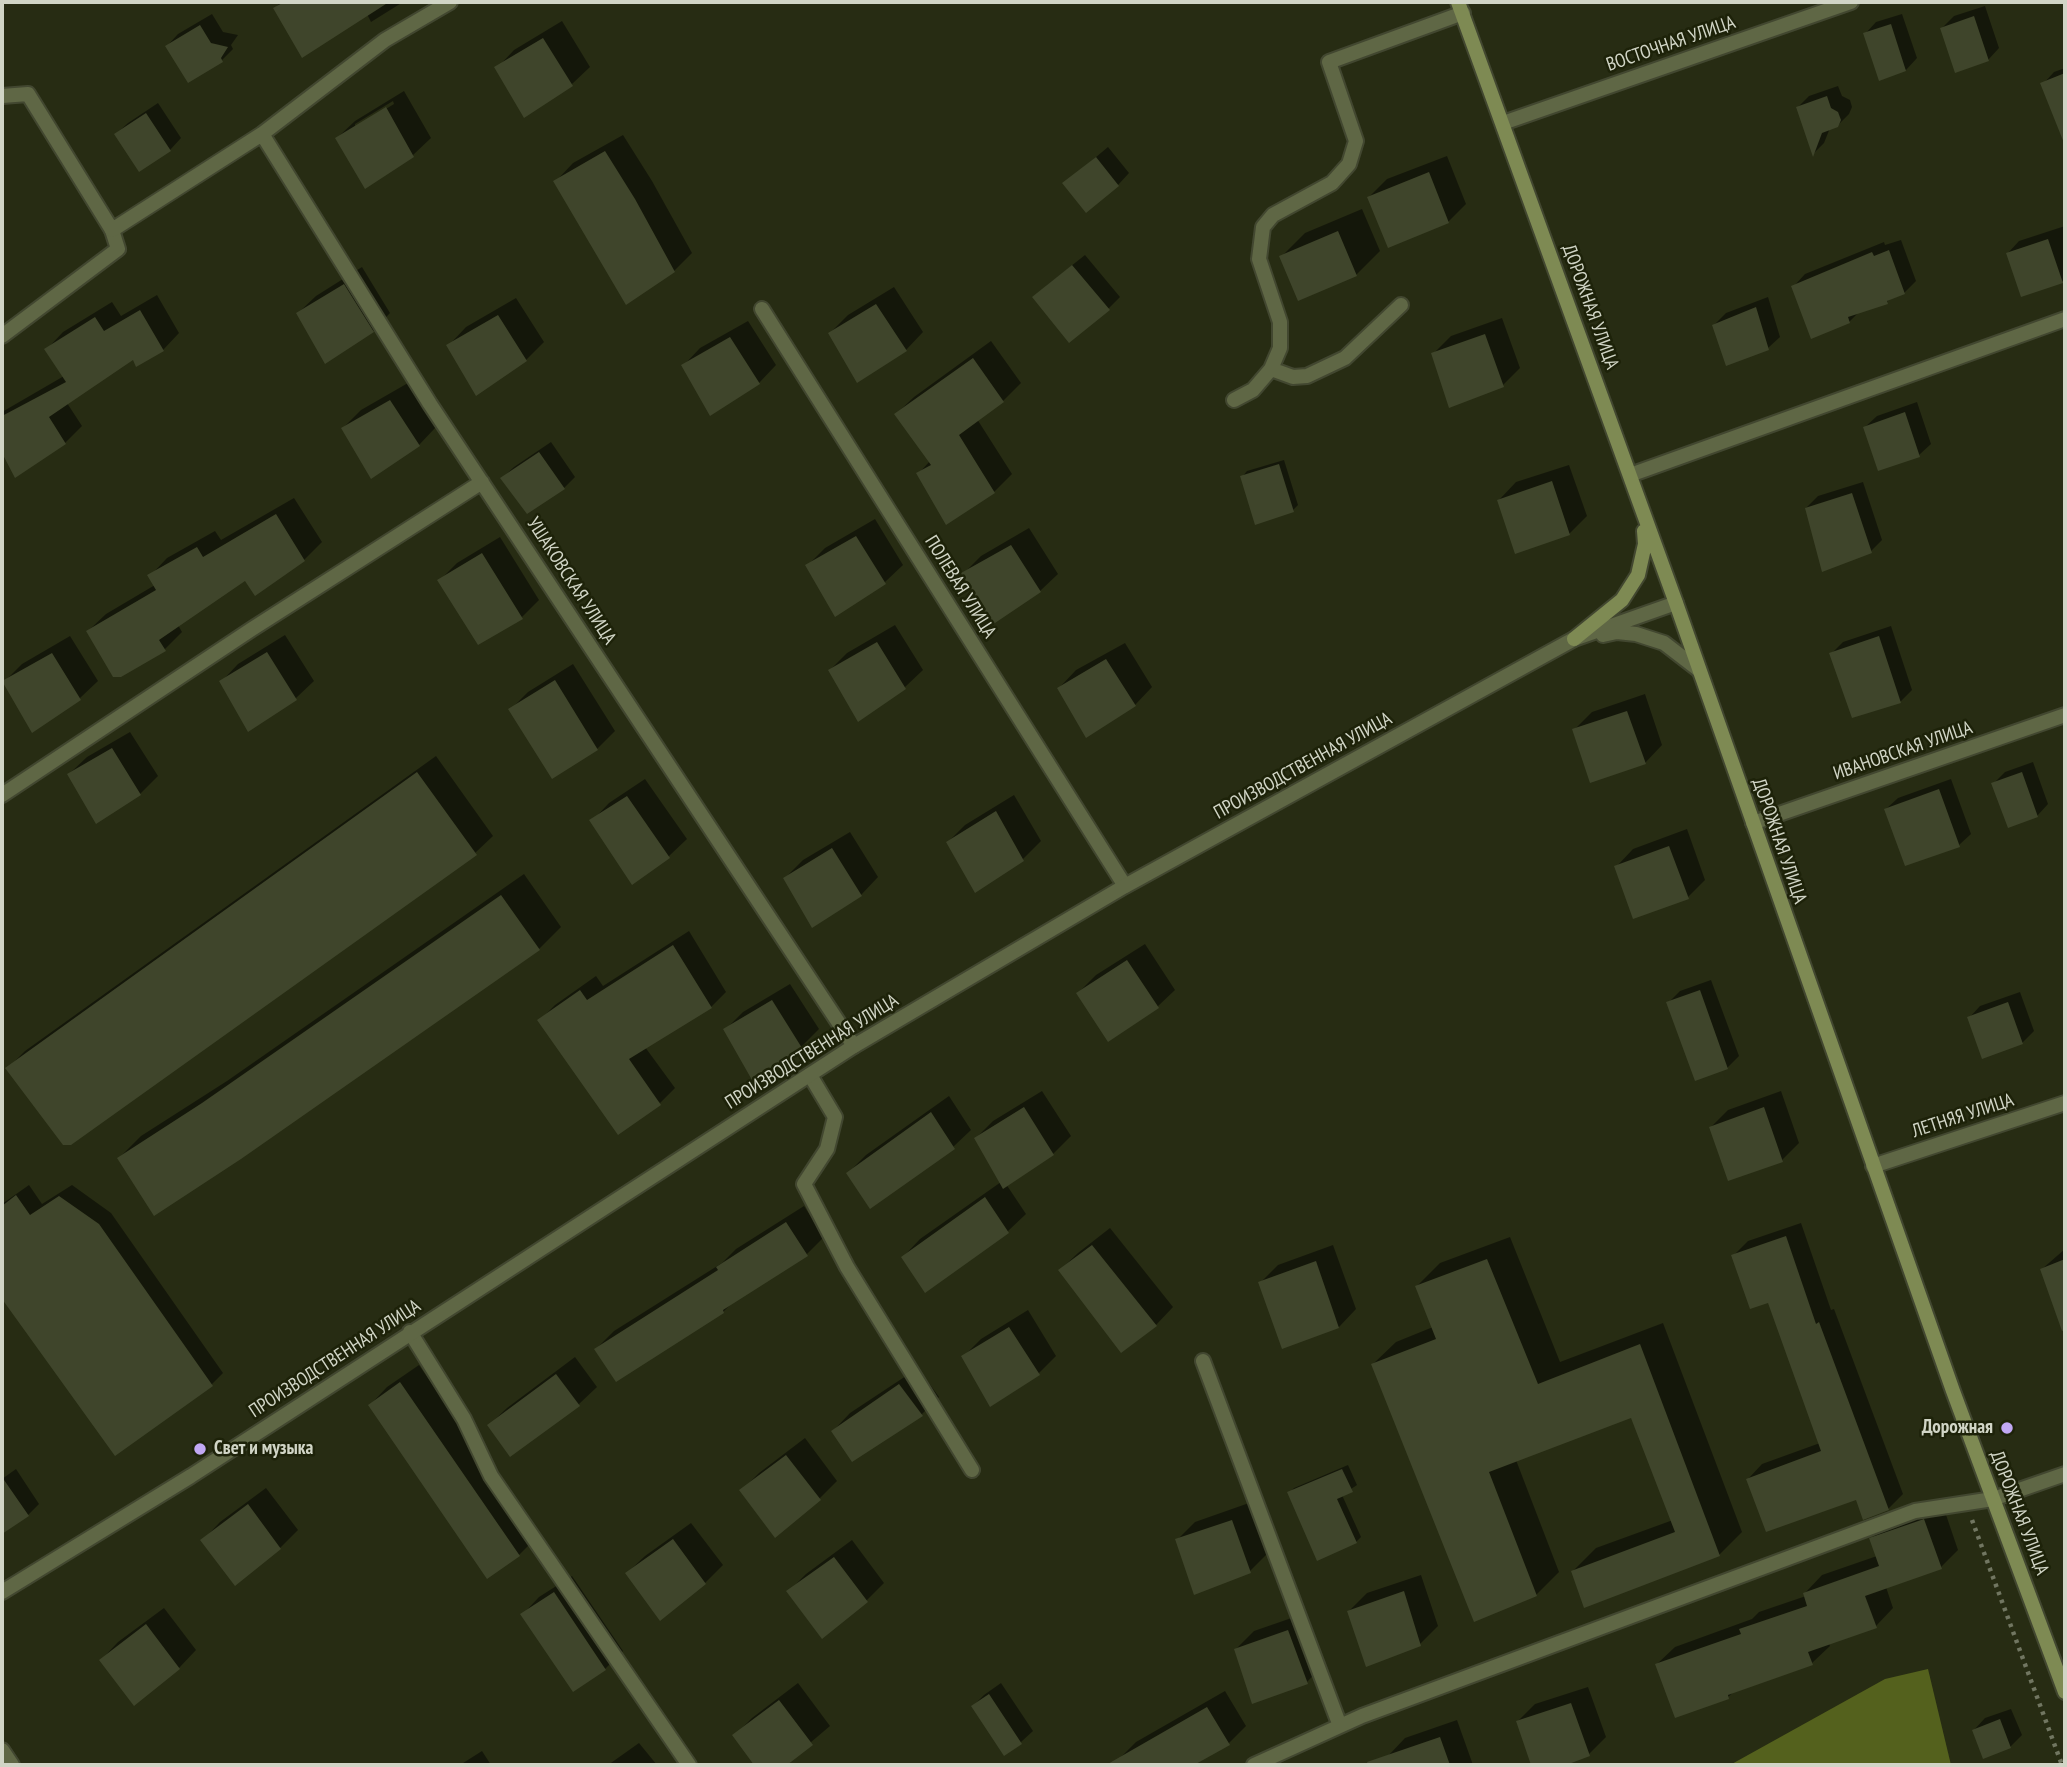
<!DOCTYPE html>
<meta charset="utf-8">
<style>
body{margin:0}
#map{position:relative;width:2067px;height:1767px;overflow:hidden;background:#272c13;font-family:"PT Sans Narrow",sans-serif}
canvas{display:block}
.frame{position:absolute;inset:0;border:4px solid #d1d5c6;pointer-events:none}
</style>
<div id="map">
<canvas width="2067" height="1767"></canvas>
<div class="frame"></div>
</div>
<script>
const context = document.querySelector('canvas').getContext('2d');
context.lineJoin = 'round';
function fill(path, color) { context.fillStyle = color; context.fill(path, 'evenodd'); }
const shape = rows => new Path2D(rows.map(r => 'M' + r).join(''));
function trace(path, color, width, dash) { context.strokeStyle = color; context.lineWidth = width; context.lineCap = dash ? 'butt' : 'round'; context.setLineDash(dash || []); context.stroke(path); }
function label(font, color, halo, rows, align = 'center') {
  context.font = font + ' "PT Sans Narrow",sans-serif'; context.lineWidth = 5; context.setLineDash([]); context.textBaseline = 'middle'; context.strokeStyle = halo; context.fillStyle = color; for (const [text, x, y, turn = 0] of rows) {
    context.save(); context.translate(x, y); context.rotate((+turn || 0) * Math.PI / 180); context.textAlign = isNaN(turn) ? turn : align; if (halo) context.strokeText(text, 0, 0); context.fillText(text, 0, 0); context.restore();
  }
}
const forest = shape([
 [1928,1669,1951,1765,1730,1765,1885,1679]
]);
const shadow = shape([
 [281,2,403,2,371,22,367,14,275,8],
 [1985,6,1999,48,1988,60,1942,28,1954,16],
 [212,14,223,32,238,35,231,45,233,49,222,60,167,46,178,34],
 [1902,14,1917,58,1906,70,1865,34,1876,22],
 [562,21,590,67,572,84,524,115,497,68,514,50],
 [2065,68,2065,113,2055,117,2043,84,2054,72],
 [1838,86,1842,96,1850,100,1852,107,1849,114,1837,126,1830,128,1824,143,1814,153,1798,107,1809,96],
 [404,91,431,138,413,155,365,186,337,138,355,121],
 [393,101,394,104,355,128,355,124],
 [158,103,181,138,170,150,116,134,128,123],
 [623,135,652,181,692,253,674,271,556,181,573,163],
 [1108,147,1129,173,1118,185,1065,183],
 [1447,156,1466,204,1448,222,1369,197,1387,179],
 [1362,209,1380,251,1356,275,1299,299,1281,257,1305,233],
 [2065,226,2065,280,2022,294,2008,253,2019,241],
 [1901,240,1916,281,1904,293,1891,297,1887,302,1859,312,1849,322,1794,286,1805,274,1884,242,1885,245],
 [1085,255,1120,297,1108,309,1046,286],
 [362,267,390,313,373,331,298,313,316,296],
 [894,287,923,332,906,350,830,333,848,315],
 [157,295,179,333,163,350,133,358,67,403,82,426,65,443,16,475,2,449,2,412,64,376,47,349,63,332,112,302,121,316],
 [1768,297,1780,337,1768,348,1714,325,1726,313],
 [516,298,544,342,526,360,449,345,466,327],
 [1502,318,1520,368,1503,385,1433,354,1451,336],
 [748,321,776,365,759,383,683,366,700,348],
 [991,341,1021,383,1003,401,977,419,1012,474,994,492,946,522,918,474,930,461,896,414,914,397],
 [408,383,436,427,419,445,343,428,361,410],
 [1917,402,1931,444,1919,455,1865,427,1877,416],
 [551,442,575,477,564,488,502,478,514,467],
 [1284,460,1298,505,1293,510,1242,477,1247,471],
 [1569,465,1587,516,1569,534,1499,500,1516,482],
 [1863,482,1882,540,1871,551,1806,508,1818,496],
 [294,498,322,542,304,560,246,578,178,625,182,632,165,649,88,631,106,614,155,585,150,576,167,558,215,531,221,540],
 [875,519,903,565,885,582,836,615,807,566,825,548],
 [1029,528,1058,574,1040,591,964,573,981,556],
 [500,537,539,600,522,617,440,580,457,563],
 [895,625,923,670,905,687,858,719,830,670,847,653],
 [1891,626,1912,690,1901,701,1853,716,1831,654,1843,642],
 [285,635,314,681,296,698,248,729,221,682,238,664],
 [70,636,98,681,80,698,33,730,5,681,22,664],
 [1125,643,1152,687,1135,705,1059,688,1076,670],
 [573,664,615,731,597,749,511,709,528,692],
 [1645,694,1662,745,1645,763,1574,730,1592,712],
 [130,732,158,776,140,794,69,774,87,757],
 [436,756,493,836,475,853,7,1069,25,1051],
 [2033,762,2048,804,2037,816,1993,784,2005,772],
 [645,779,687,839,669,856,632,882,592,821,609,803],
 [1951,779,1971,834,1959,845,1886,809,1898,798],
 [1014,795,1041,841,1023,859,975,890,948,842,965,825],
 [1687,829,1705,880,1688,897,1616,867,1633,849],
 [850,832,878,877,861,895,785,878,803,860],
 [524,874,561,927,539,949,119,1158,141,1136,227,1081],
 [689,931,726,992,711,1007,645,1047,675,1088,660,1103,540,1020,555,1005,596,976,603,986],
 [1145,944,1175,990,1157,1007,1078,993,1096,975],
 [1711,980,1739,1056,1727,1068,1668,1003,1680,991],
 [790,984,819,1029,801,1047,725,1030,743,1012],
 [2020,992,2034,1031,2022,1043,1969,1018,1980,1006],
 [1042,1091,1071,1136,1053,1154,1006,1184,1026,1214,1008,1231,925,1290,903,1257,920,1239,1001,1182,976,1138,993,1121],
 [1781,1091,1799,1143,1782,1160,1711,1127,1728,1110],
 [949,1096,971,1130,953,1147,848,1173,866,1155],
 [29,1185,42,1204,72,1185,111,1213,223,1373,211,1385,115,1453,2,1296,2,1204],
 [804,1206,824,1237,806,1255,734,1301,723,1312,596,1349,614,1331,722,1263,736,1249],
 [1801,1223,1831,1310,1834,1309,1903,1494,1888,1509,1857,1498,1748,1479,1762,1464,1820,1443,1769,1301,1733,1256,1748,1241],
 [1110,1228,1173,1307,1156,1325,1060,1270,1078,1253],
 [1510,1237,1560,1362,1663,1323,1742,1532,1719,1555,1573,1571,1596,1548,1673,1520,1632,1416,1516,1460,1559,1572,1536,1595,1475,1620,1373,1364,1396,1342,1433,1327,1417,1286,1440,1263],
 [1333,1245,1356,1309,1339,1327,1260,1283,1278,1265],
 [2065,1249,2065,1328,2063,1329,2042,1269],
 [1028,1310,1056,1356,1039,1373,963,1357,981,1339],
 [575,1357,597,1387,579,1404,511,1455,489,1425,507,1408],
 [419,1365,537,1537,519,1555,370,1405,387,1387],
 [918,1368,939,1397,922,1414,833,1431,850,1413],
 [805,1438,837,1481,819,1499,742,1490,759,1473],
 [1348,1465,1357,1485,1342,1495,1361,1537,1356,1542,1289,1493,1294,1488],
 [16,1469,39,1504,28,1515,2,1532,2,1479],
 [266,1488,298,1530,280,1548,235,1583,203,1540,220,1522],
 [1249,1503,1267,1554,1250,1571,1177,1540,1195,1522],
 [1942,1503,1958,1550,1941,1567,1886,1587,1893,1608,1876,1626,1829,1643,1830,1646,1812,1663,1736,1690,1728,1697,1657,1664,1675,1647,1752,1619,1759,1612,1806,1596,1805,1593,1822,1575,1877,1556,1871,1539,1889,1521],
 [691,1523,723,1565,705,1583,661,1618,627,1573,645,1556],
 [852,1540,884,1583,867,1600,822,1636,788,1592,806,1574],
 [1421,1575,1438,1626,1420,1644,1349,1611,1367,1593],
 [572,1576,623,1651,605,1669,522,1615,539,1597],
 [164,1608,196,1650,179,1668,101,1660,118,1642],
 [1306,1613,1324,1664,1307,1682,1236,1649,1254,1631],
 [798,1683,830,1726,784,1765,757,1765,734,1736,752,1718],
 [1001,1683,1033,1731,1021,1742,1005,1754,973,1706,984,1695],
 [1588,1687,1606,1737,1589,1754,1561,1765,1533,1765,1518,1721,1535,1704],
 [1225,1691,1246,1726,1229,1743,1190,1765,1122,1765,1119,1759,1136,1742],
 [2011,1709,2022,1735,2010,1747,1974,1730,1985,1718],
 [1457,1720,1473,1765,1391,1765,1388,1756,1405,1738],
 [639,1743,657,1765,608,1765],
 [482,1751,491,1765,460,1765]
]);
const building = shape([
 [284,2,389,2,302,58,273,8],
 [1974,16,1989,61,1955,73,1940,28],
 [1891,24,1906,71,1879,81,1863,33],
 [200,25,211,43,228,47,221,58,223,62,188,83,165,46],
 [543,38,573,86,524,118,494,67],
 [2065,73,2065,143,2064,143,2040,83],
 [1827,96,1831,108,1838,112,1841,120,1838,127,1822,133,1813,157,1796,107],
 [386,107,414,157,365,189,335,138],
 [146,113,171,151,139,172,114,134],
 [605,151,635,199,675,272,626,305,553,181],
 [1096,157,1119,186,1086,213,1062,183],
 [1429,172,1449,223,1388,248,1367,197],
 [1338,231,1357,276,1298,301,1279,256],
 [2048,239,2063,283,2021,297,2006,253],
 [1889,250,1905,294,1887,301,1888,304,1848,317,1850,323,1811,339,1791,286,1872,252,1874,256],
 [1072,265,1110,310,1069,343,1032,297],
 [344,284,374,332,325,364,296,313],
 [876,304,907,351,857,383,828,333],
 [1756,307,1769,350,1726,366,1712,325],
 [140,310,164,351,136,367,133,360,49,417,66,444,15,478,2,453,2,416,66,382,44,349,95,317,104,331],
 [498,315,527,361,476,396,446,345],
 [1485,334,1504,387,1449,408,1431,353],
 [730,337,760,384,710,416,681,365],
 [973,358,1004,402,959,435,995,493,946,525,916,473,931,465,894,414],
 [390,400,420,446,371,479,341,428],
 [1905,412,1920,457,1878,471,1863,427],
 [539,452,565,489,527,514,500,478],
 [1279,464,1294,512,1255,525,1240,476],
 [1552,481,1570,535,1515,554,1497,500],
 [1852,493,1872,553,1822,572,1805,508],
 [276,514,305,561,255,596,245,581,159,640,166,651,121,677,113,677,86,631,156,590,147,575,197,547,203,557],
 [856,536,886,584,835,617,805,565],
 [1011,545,1041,592,992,625,961,573],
 [482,553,523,619,478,645,437,580],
 [1879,636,1901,703,1852,718,1829,653],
 [877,642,906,689,858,722,828,670],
 [267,652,297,700,248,732,219,681],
 [52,653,81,700,32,733,2,681],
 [1106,659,1136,706,1086,738,1057,688],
 [555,680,598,750,552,779,508,709],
 [1627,711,1646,764,1590,783,1572,729],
 [112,748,141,795,96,824,67,774],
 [417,772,477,855,71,1145,63,1145,5,1068],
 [2022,772,2038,817,2008,828,1991,783],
 [1939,789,1960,847,1905,866,1884,809],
 [627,796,670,858,632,885,589,820],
 [996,811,1024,861,975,893,946,842],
 [1669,846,1689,899,1633,919,1614,866],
 [832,848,862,896,812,928,783,878],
 [501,895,540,950,241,1159,154,1216,117,1158,202,1103],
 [673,945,712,1008,629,1059,661,1105,618,1135,537,1020,580,990,587,1000],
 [1127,960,1159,1008,1108,1042,1076,993],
 [1700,990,1728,1069,1695,1081,1666,1002],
 [772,1000,802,1048,752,1080,723,1029],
 [2008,1002,2023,1044,1982,1059,1967,1017],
 [1024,1107,1054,1155,1003,1189,974,1138],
 [1764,1107,1783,1162,1728,1181,1709,1127],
 [931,1112,955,1149,870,1209,846,1173],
 [16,1195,30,1215,59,1196,99,1224,213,1386,115,1456,2,1299,2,1206],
 [985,1197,1009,1233,925,1293,901,1257],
 [786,1222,808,1256,723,1310,724,1313,616,1382,594,1349,718,1270,716,1267],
 [1786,1236,1816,1324,1819,1322,1889,1510,1863,1520,1856,1500,1766,1532,1746,1479,1821,1451,1768,1303,1750,1309,1731,1255],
 [1092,1245,1157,1326,1121,1353,1058,1270],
 [1487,1259,1538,1384,1640,1344,1720,1556,1584,1608,1571,1571,1675,1532,1631,1418,1489,1472,1537,1596,1474,1622,1371,1364,1436,1339,1415,1286],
 [2065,1259,2065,1330,2062,1331,2040,1269],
 [1316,1261,1339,1328,1282,1349,1258,1282],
 [1009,1327,1040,1375,990,1407,961,1356],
 [556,1374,580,1406,510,1457,487,1425],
 [400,1382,520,1556,487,1579,368,1405],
 [899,1384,923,1416,852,1462,831,1431],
 [786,1455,821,1500,775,1538,739,1490],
 [1342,1469,1353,1492,1337,1499,1357,1543,1317,1561,1287,1492],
 [2,1477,29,1516,2,1534],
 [248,1504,281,1549,235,1586,200,1540],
 [1924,1519,1942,1569,1865,1596,1877,1628,1808,1652,1813,1665,1728,1695,1729,1699,1675,1718,1655,1664,1741,1634,1739,1629,1807,1606,1803,1593,1879,1566,1869,1538],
 [1232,1520,1251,1573,1194,1595,1175,1539],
 [673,1539,706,1584,660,1621,625,1573],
 [834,1557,868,1602,822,1639,786,1591],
 [1404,1591,1421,1646,1366,1667,1347,1611],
 [554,1592,606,1670,573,1692,520,1614],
 [146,1624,180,1669,134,1706,99,1660],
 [1288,1630,1308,1684,1252,1704,1234,1649],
 [989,1694,1022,1744,1004,1756,971,1706],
 [779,1700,813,1745,787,1765,754,1765,732,1735],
 [1571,1703,1590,1756,1566,1765,1531,1765,1516,1721],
 [1207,1707,1230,1745,1194,1765,1106,1765],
 [2000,1719,2011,1748,1983,1759,1972,1730],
 [1440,1737,1450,1765,1368,1765,1367,1762]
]);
const path = shape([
 [1972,1520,2062,1765]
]);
const service = shape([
 [2,336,118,249,112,230],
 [1271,369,1293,377,1307,376,1345,358,1401,305],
 [1234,400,1253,390,1271,369,1280,348,1280,322,1259,259,1263,227,1273,215,1332,183,1349,164,1356,141,1329,62,1463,13],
 [810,1075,835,1117,827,1149,804,1184,847,1267,972,1470],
 [410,1332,464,1419,491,1476,689,1765],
 [1203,1361,1340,1726],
 [1254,1765,1362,1716,1915,1511,1993,1499]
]);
const minor = shape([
 [2,96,28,94,112,230,262,134,385,40,450,2],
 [1503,123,1851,2],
 [262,134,430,404,854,1046],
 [762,309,1125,886],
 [1630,475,2065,319],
 [2,795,252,629,482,482],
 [1753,823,2065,715],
 [1873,1166,2065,1103],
 [1993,1499,2065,1474],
 [2,1750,12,1765]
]);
const tertiary = shape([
 [1603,635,1617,632,1636,634,1664,643,1699,670],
 [2,1592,191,1476,854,1046,1125,886,1574,639,1676,603]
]);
const secondary = shape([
 [1458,2,1676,603,1953,1391,2065,1692],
 [1574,639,1622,600,1638,575,1645,544,1644,531]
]);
const markers = [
 [2007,1428,7,"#c1a8f3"],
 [200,1449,7,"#c1a8f3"]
];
const streetNames = [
 ["ВОСТОЧНАЯ УЛИЦА",1671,44,-19],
 ["ДОРОЖНАЯ УЛИЦА",1590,307,70],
 ["УШАКОВСКАЯ УЛИЦА",571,581,57],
 ["ПОЛЕВАЯ УЛИЦА",960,587,58],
 ["ИВАНОВСКАЯ УЛИЦА",1903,751,-19],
 ["ПРОИЗВОДСТВЕННАЯ УЛИЦА",1303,766,-29],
 ["ДОРОЖНАЯ УЛИЦА",1779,841,71],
 ["ПРОИЗВОДСТВЕННАЯ УЛИЦА",812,1052,-32],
 ["ЛЕТНЯЯ УЛИЦА",1963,1116,-18],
 ["ПРОИЗВОДСТВЕННАЯ УЛИЦА",335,1359,-33],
 ["ДОРОЖНАЯ УЛИЦА",2019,1513,69]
];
const poiNames = [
 ["Дорожная",1993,1428],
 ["Свет и музыка",214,1449,"left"]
];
fill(forest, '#54611d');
fill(shadow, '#0007');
fill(building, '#3f452b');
trace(service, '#424730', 18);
trace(minor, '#424730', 18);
trace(tertiary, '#424730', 18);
trace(secondary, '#424730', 18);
trace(path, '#717661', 4.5, [3.5, 5]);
trace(service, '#5f6745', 14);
trace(minor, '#5f6745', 14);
trace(tertiary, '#5f6745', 14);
trace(secondary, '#7e8a53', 14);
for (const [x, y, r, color] of markers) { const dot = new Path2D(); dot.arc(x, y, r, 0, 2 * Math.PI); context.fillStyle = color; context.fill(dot); trace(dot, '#1d2209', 2.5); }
label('19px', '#d1d5c6', '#1d2209', streetNames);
label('bold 19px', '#d1d5c6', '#1d2209', poiNames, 'right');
</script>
